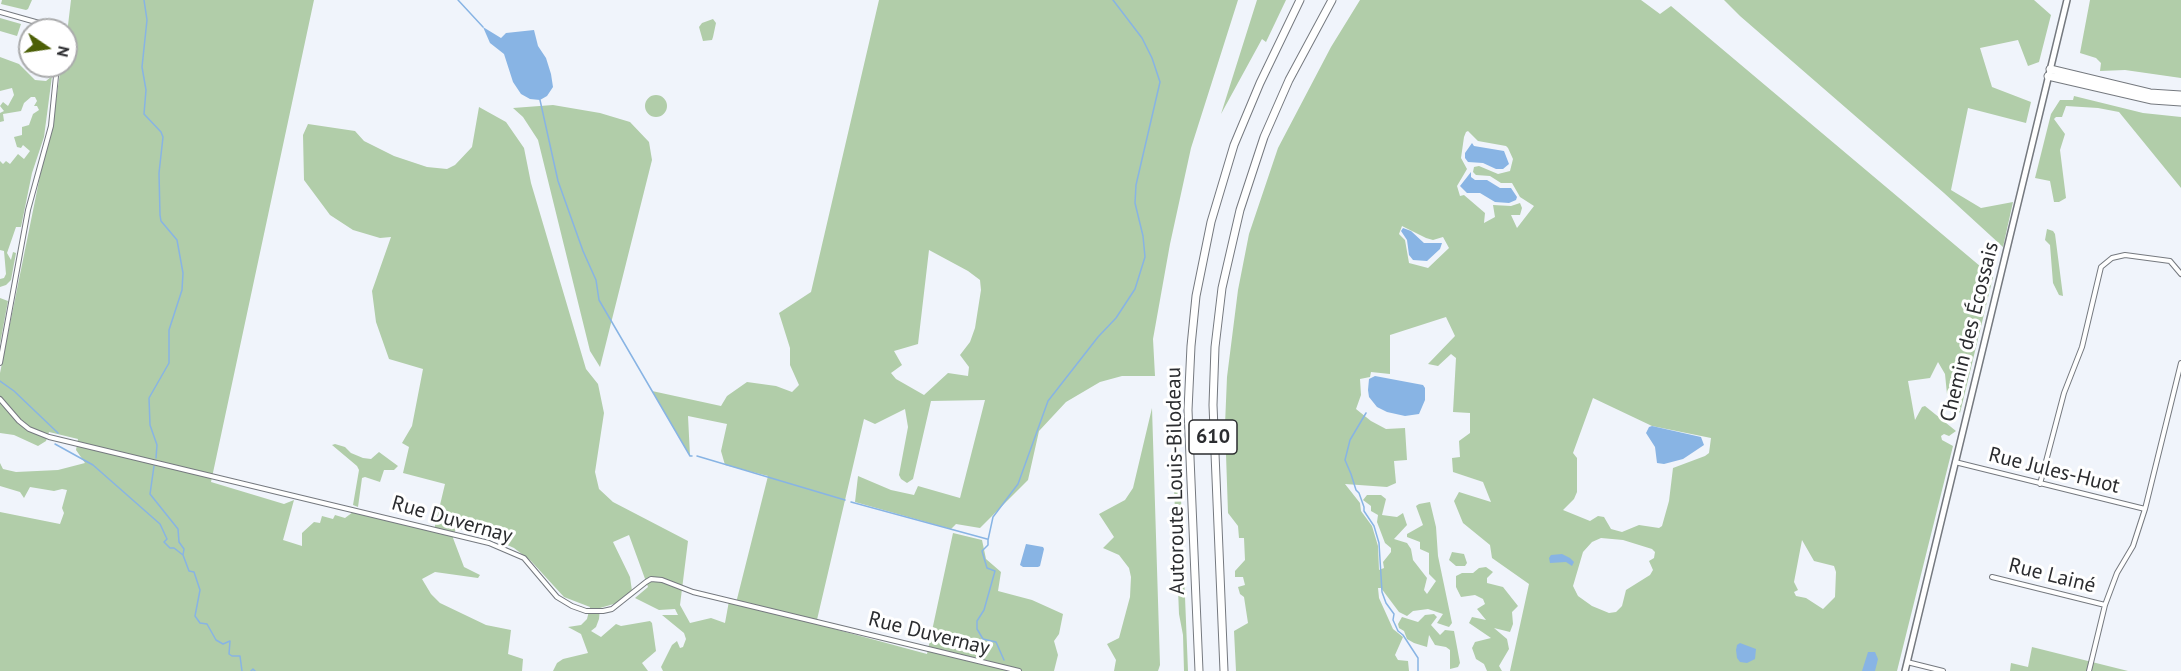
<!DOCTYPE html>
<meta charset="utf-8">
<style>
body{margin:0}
#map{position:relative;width:2181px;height:671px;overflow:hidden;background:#f0f4fb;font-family:"PT Sans",sans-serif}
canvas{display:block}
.north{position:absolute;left:18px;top:18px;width:60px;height:60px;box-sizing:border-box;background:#fff;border:2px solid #aaabac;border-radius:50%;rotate:103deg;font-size:16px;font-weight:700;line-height:24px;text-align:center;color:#2b2c2f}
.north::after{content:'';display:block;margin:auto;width:21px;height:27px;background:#4c5f06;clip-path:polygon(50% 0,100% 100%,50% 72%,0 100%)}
</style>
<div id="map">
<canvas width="2181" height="671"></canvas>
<div class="north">N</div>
</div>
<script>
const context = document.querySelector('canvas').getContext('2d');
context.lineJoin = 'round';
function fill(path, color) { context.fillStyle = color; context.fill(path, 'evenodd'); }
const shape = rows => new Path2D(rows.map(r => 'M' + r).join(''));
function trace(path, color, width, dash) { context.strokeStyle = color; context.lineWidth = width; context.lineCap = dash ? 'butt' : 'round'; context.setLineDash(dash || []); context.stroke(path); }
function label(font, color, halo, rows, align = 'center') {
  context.font = font + ' "PT Sans",sans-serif'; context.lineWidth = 6; context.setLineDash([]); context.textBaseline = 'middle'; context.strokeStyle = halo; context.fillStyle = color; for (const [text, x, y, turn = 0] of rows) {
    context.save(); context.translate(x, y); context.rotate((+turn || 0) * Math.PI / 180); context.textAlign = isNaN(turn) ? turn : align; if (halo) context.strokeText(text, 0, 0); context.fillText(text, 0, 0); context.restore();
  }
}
const green = shape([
 [2,0,32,0,28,9,26,10,1,4],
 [71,0,314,0,211,482,284,504,294,500,283,540,302,546,302,533,314,522,320,523,322,516,333,519,335,515,345,518,353,512,434,530,445,484,403,473,409,447,402,443,412,426,423,369,389,359,376,322,372,291,391,237,380,238,353,230,330,215,304,180,303,135,308,124,355,131,364,141,394,156,427,167,447,169,455,165,472,147,479,107,506,122,524,148,531,183,586,369,598,384,604,413,595,472,599,489,613,502,688,541,680,605,690,623,711,618,725,623,729,601,736,603,768,476,725,465,721,451,727,424,688,416,690,456,652,391,721,406,727,396,747,382,776,386,792,392,799,385,790,365,790,348,779,313,811,292,879,0,1238,0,1191,148,1170,244,1153,339,1155,376,1122,376,1100,382,1066,402,1039,431,1028,480,980,528,956,524,951,529,855,502,858,476,891,490,914,495,918,486,960,498,985,400,931,401,913,479,907,483,901,479,899,475,908,427,905,409,875,424,864,419,816,624,927,654,953,533,982,540,986,559,1001,572,998,591,1032,600,1063,614,1059,634,1054,641,1058,655,1054,671,663,671,661,667,672,645,677,641,680,648,683,647,686,639,684,633,662,615,678,615,675,609,659,610,635,598,648,587,629,535,613,542,630,577,632,591,617,603,600,608,599,619,596,627,591,631,601,637,616,624,621,626,650,621,652,623,656,651,642,663,648,671,553,671,557,663,563,659,588,653,581,634,568,627,581,625,587,619,590,607,564,597,531,561,514,548,496,540,456,528,453,538,464,567,480,575,478,578,435,572,422,579,431,594,440,603,486,625,511,630,508,654,523,659,522,671,0,671,0,512,60,524,64,513,62,508,67,490,62,489,54,491,30,487,24,498,20,492,0,486,0,463,3,469,16,472,58,470,85,463,76,450,78,439,49,432,46,441,38,446,14,435,0,433,0,373,40,176,52,127,61,66,66,66,66,42],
 [929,250,968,271,980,280,981,290,975,328,970,342,960,355,969,367,968,376,948,373,924,395,896,379,891,373,902,365,894,351,918,344],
 [1257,0,1286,0,1266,42,1262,39,1221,114],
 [1360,0,1641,0,1660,14,1671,6,1993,277,1960,413,1947,394,1945,374,1938,362,1930,378,1908,381,1915,420,1922,407,1925,406,1956,431,1949,436,1944,434,1941,436,1942,440,1953,446,1897,671,1510,671,1529,584,1492,558,1490,545,1463,523,1454,501,1459,492,1491,502,1483,482,1453,472,1452,458,1460,457,1459,441,1470,433,1470,413,1453,412,1456,358,1451,354,1438,366,1428,364,1455,336,1446,317,1390,335,1390,374,1371,372,1370,377,1360,379,1361,395,1356,409,1371,421,1386,429,1405,428,1407,460,1394,461,1396,483,1387,487,1345,484,1360,503,1361,511,1372,526,1378,546,1379,570,1384,568,1383,562,1391,552,1391,548,1385,543,1377,522,1378,515,1371,511,1371,506,1363,500,1367,495,1381,495,1386,499,1382,515,1397,517,1403,513,1407,525,1394,539,1407,543,1411,549,1413,560,1427,578,1424,590,1427,594,1436,581,1429,574,1429,553,1420,549,1420,542,1407,537,1407,534,1423,525,1416,506,1419,504,1430,502,1436,527,1438,556,1452,623,1449,627,1437,623,1443,614,1428,609,1413,611,1407,616,1399,612,1381,588,1378,588,1379,598,1393,629,1403,637,1395,655,1398,660,1408,661,1409,671,1236,671,1234,631,1248,623,1244,597,1240,594,1238,587,1245,585,1243,577,1235,577,1235,571,1245,560,1244,538,1239,538,1238,526,1228,513,1225,425,1227,377,1238,290,1249,234,1278,148,1331,47],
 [1468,131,1478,141,1506,146,1508,148,1513,159,1510,171,1498,174,1479,166,1474,167,1473,172,1476,175,1490,176,1501,183,1512,183,1520,197,1534,206,1517,228,1511,215,1520,215,1522,208,1520,203,1511,206,1493,205,1495,217,1484,223,1485,213,1464,195,1460,196,1457,186,1467,169,1461,158,1464,137,1466,132],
 [1402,226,1426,238,1433,240,1443,237,1449,248,1428,268,1409,263,1405,240,1399,234],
 [1593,398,1652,426,1711,438,1709,453,1705,456,1673,468,1669,501,1662,526,1659,528,1639,525,1622,532,1611,529,1604,517,1598,516,1590,521,1563,510,1574,499,1577,492,1577,458,1573,453],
 [1601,538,1623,540,1652,549,1655,552,1654,558,1649,561,1653,570,1650,575,1626,590,1622,606,1616,612,1609,613,1592,606,1578,596,1573,586,1583,552,1592,542],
 [1802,540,1814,561,1834,566,1836,572,1835,597,1823,609,1806,598,1796,596,1794,592,1798,590,1794,582],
 [1724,0,2034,0,2051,15,2039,62,2028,66,2018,40,1980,48,1992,87,2031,102,2026,123,1968,108,1951,190,1981,208,2013,202,2003,247,1944,193,1740,16],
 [2090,0,2181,0,2181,78,2125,70,2100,71,2101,63,2096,58,2080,53],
 [0,18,21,24,17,36,0,31],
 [713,19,716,23,713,37,712,40,703,41,699,27,702,23],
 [0,57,19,64,35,80,46,81,52,76,44,137,32,173,21,227,16,227,7,253,11,260,13,252,16,253,11,280,6,285,0,287,0,279,4,278,6,274,4,251,0,250,0,161,3,164,6,161,10,164,18,154,24,159,30,151,23,145,21,148,17,147,14,137,22,135,22,127,29,125,33,114,39,110,37,106,34,106,37,101,35,97,31,97,24,103,21,111,3,114,4,121,0,122,0,113,4,111,0,106,3,102,8,106,14,95,12,88,0,91],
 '645 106a11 11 0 1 1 22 0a11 11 0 1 1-22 0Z',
 [2074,96,2143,113,2181,117,2181,188,2119,112,2098,108,2066,106,2062,117,2056,117,2054,119,2065,134,2060,150,2066,198,2059,202,2054,202,2050,181,2035,178,2051,114,2060,100,2073,100],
 [553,105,600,113,630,122,649,142,652,160,600,367,590,351,538,140,523,117,513,108],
 [2047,229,2053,231,2055,234,2063,296,2059,295,2053,283,2050,245,2045,240],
 [0,298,8,301,0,344],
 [1152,408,1160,665,1158,671,1114,671,1116,660,1107,644,1119,638,1130,597,1131,577,1129,568,1119,555,1103,548,1114,537,1099,514,1125,500,1133,488],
 [1175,423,1178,424,1188,671,1184,671,1183,635,1179,614,1173,461,1173,427],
 [335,444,345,447,351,453,363,458,371,459,379,452,398,466,394,470,384,470,380,482,365,477,362,478,358,507,353,505,359,470,357,466,332,445],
 [1452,552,1464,554,1467,563,1465,566,1456,566,1449,560],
 [1486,567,1493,572,1487,578,1487,583,1503,587,1518,606,1512,612,1513,624,1510,632,1494,628,1507,639,1509,649,1499,666,1502,671,1487,671,1484,664,1476,659,1472,648,1475,642,1491,638,1469,623,1472,617,1486,620,1477,609,1485,604,1483,599,1475,595,1461,597,1456,587,1456,576,1462,573,1473,573,1479,568],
 [1434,614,1437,617,1431,625,1440,635,1445,630,1454,631,1460,663,1458,667,1450,669,1450,650,1446,647,1435,645,1429,635,1427,647,1414,643,1407,639,1404,631,1399,628,1398,624,1402,617,1418,622,1425,615],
 [2032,647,2128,671,2010,671,2011,663,2028,667]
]);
const water = shape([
 [483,27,501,38,506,33,534,30,538,46,546,58,551,74,553,87,547,96,540,100,530,99,521,94,513,82,504,54,490,43],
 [1472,143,1474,146,1504,151,1509,164,1503,169,1496,169,1483,163,1468,162,1465,158,1465,153],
 [1471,172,1471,177,1475,180,1487,180,1500,188,1511,188,1517,197,1516,200,1509,203,1495,202,1480,193,1467,193,1460,186],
 [1403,228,1411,231,1424,243,1442,243,1440,249,1427,261,1413,260,1409,255,1407,240,1401,231],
 [1375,376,1423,385,1425,388,1425,400,1419,414,1405,416,1387,412,1377,407,1369,397,1368,390,1369,379],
 [1652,426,1701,437,1704,445,1683,459,1664,464,1657,463,1655,447,1646,433,1649,427],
 [1026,544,1043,547,1044,549,1040,566,1038,567,1023,567,1020,565],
 [1562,554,1570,558,1574,562,1572,566,1566,562,1550,563,1549,558,1551,555],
 [1740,643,1756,649,1755,659,1747,663,1740,662,1737,658,1736,650,1737,645],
 [1868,652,1875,652,1878,659,1875,671,1862,671]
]);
const stream = shape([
 [144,0,147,20,142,67,146,90,144,114,161,132,163,137,159,173,160,215,161,221,177,240,183,273,182,290,169,330,169,363,149,398,150,425,157,445,156,458],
 [458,0,483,27],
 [540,100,558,181,583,251,596,280,599,300,690,456,692,456],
 [0,381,14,391,58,433],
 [1366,413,1350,440,1345,460,1351,474,1356,490,1359,493,1364,507,1364,511,1374,526,1379,543,1382,592,1386,603,1394,614,1393,620,1398,631,1403,635,1418,658,1418,671],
 [55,444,93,465,160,524,167,539,164,542,170,548,174,548,183,555,189,571,194,572,200,590,195,616,200,623,207,624,216,640,223,644,230,641,229,654,232,656,240,656,242,671],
 [697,456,845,500],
 [154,466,150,494,178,529,179,542,184,549,183,555],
 [851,502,987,539],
 [1004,660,996,642,983,639,977,629,977,621,984,610,995,571,987,568,982,551,988,545,988,540,993,517,1018,484,1048,401,1098,337,1116,318,1135,289,1145,257,1143,236,1135,203,1136,185,1160,82,1152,58,1142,38,1113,0],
 [251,671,253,669,255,671]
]);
const street = shape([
 [0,12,64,30],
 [0,363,28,210,51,126,57,66],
 [0,399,19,421,29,429,49,437,489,543,524,558,557,597,572,606,586,611,603,611,612,609,646,582,651,579,662,580,693,592,1019,671],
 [1955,462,2145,509],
 [2040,484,2064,393,2082,347,2101,267,2112,258,2125,255,2170,261,2181,274],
 [1992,577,2105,605],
 [1907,662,1943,671],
 [2089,671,2105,605,2117,573,2133,546,2145,509,2181,363]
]);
const secondary = shape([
 [1905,671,2067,0]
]);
const highway = shape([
 [2050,69,2150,93,2181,95],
 [2048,76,2152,100,2181,102],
 [1199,671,1188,410,1191,346,1196,296,1211,222,1234,145,1260,83,1300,0],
 [1224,671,1213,405,1215,347,1222,288,1240,210,1264,137,1289,80,1332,0]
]);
const shields = [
 [1213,437,48]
];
const shieldNames = [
 ["610",1213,437]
];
const streetNames = [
 ["Chemin des Écossais",1970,332,-76],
 ["Rue Jules-Huot",2054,471,14],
 ["Autoroute Louis-Bilodeau",1176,481,-91],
 ["Rue Duvernay",452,520,16],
 ["Rue Lainé",2052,576,14],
 ["Rue Duvernay",929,634,14]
];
fill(green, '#b1cda9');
fill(water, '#88b4e4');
trace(stream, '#88b4e4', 1.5);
trace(street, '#75797f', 6);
trace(secondary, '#75797f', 8);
trace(highway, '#75797f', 9);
trace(street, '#fff', 4);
trace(secondary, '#fff', 5);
trace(highway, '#fff', 7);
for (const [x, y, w] of shields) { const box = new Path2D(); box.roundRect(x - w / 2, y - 17, w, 34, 4.5); context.fillStyle = '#fff'; context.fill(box); trace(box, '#2b2c2f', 1.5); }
label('bold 20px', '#2b2c2f', null, shieldNames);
label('21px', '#2b2c2f', '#fff', streetNames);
</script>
